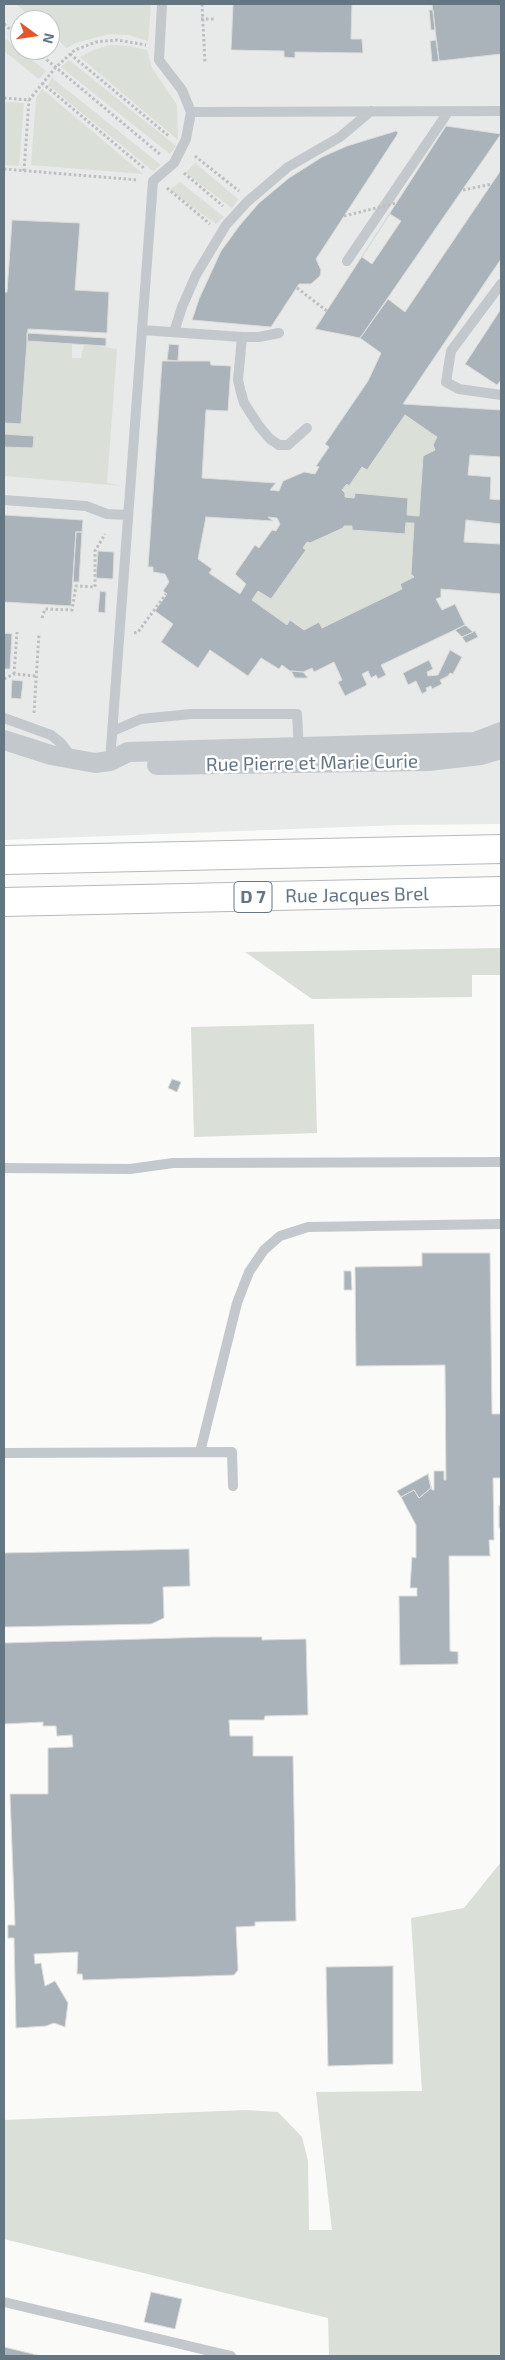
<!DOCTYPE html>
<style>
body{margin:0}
#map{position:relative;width:505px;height:2360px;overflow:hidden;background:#fafaf8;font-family:"Exo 2",sans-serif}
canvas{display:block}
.frame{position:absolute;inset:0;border:5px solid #657683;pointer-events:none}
.north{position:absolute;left:10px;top:10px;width:50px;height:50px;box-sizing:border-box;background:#fff;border:1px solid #c1c8cd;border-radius:50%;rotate:104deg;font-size:14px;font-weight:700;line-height:20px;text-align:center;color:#657683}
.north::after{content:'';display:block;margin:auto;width:18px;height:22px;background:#e4572e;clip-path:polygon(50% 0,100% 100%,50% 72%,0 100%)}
</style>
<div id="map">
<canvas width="505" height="2360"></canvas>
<div class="frame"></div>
<div class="north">N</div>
</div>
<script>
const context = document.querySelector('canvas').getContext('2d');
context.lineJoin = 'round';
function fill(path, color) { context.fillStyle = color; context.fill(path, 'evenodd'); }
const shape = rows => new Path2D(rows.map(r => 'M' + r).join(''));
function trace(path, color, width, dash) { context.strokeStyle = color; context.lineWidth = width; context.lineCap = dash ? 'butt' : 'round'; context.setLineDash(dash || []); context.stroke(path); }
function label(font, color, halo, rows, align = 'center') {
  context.font = font + ' "Exo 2",sans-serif'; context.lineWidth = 5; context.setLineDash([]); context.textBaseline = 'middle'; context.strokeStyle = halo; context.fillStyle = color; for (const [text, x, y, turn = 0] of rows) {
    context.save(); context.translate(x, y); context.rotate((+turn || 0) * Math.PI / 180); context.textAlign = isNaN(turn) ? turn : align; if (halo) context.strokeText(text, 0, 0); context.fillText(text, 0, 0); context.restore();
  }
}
const built = shape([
 [4,4,501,4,501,824,400,825,4,840],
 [20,20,50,20,50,50,20,50]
]);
const green = shape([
 [16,4,151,4,148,41,129,35,109,34,75,43,67,48,50,33,50,20,35,20],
 [6,39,46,71,39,79,4,51,4,42],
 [110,45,129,46,147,50,152,68,177,105,178,140,80,57,96,49],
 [69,60,176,146,170,154,61,67],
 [52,78,161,165,153,171,48,85],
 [42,89,143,174,31,165,36,98],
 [4,102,24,103,19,166,4,165],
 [195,163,238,199,232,208,186,173],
 [180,182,224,217,216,224,170,190],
 [27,341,72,344,72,358,81,358,84,344,117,349,107,483,123,486,4,476,4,423,21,424],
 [405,415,437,437,433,445,435,450,423,456,419,516,407,515,408,498,355,493,354,498,345,497,345,493,342,490,347,484,349,486,362,467,367,470],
 [406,523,414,523,411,574,414,577,400,584,402,589,322,628,319,623,304,630,290,621,287,625,252,600,258,591,271,599,306,551,303,548,307,542,310,543,343,528,344,526,352,526,352,530,405,534],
 [501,948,501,975,472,975,472,997,312,999,245,952],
 [314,1024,317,1133,194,1137,191,1027],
 [501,1862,501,2356,329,2356,328,2318,4,2239,4,2120,246,2110,278,2112,302,2137,308,2161,309,2230,332,2230,316,2092,422,2091,411,1918,464,1908]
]);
const building = shape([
 [233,4,352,4,351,39,362,39,363,53,295,52,295,58,284,57,284,51,231,50,233,4],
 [432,4,501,4,501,54,439,61,432,4],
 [429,10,433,10,435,30,431,30,429,10],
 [436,40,439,61,432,62,430,41,436,40],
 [446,126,501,134,360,338,315,329,446,126],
 [396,131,398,132,397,135,316,259,321,270,320,276,311,284,299,284,271,327,192,320,199,299,221,251,240,225,259,203,289,178,322,157,347,146,396,131],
 [501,170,501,259,403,404,501,410,501,457,470,455,468,475,491,477,490,499,501,500,501,524,466,520,464,542,501,544,501,594,441,589,441,597,436,599,442,610,455,604,465,625,381,665,386,675,378,679,376,675,371,678,368,671,362,674,367,685,345,696,338,682,342,680,334,662,314,672,312,668,303,672,290,671,282,665,279,669,261,658,248,676,210,650,198,668,161,642,173,624,155,611,167,594,163,591,169,582,165,574,153,572,153,567,148,567,162,361,210,361,211,365,231,366,228,411,206,410,202,478,276,483,270,490,279,491,283,481,304,472,315,474,319,467,316,466,329,447,325,444,368,381,381,353,360,338,388,299,405,312,501,170],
 [405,415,437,437,433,445,435,450,423,456,419,516,407,515,408,498,355,493,354,498,345,497,345,493,342,490,347,484,349,486,362,467,367,470,405,415],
 [206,517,273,521,268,517,277,518,280,524,276,531,272,530,259,548,255,545,235,574,246,584,240,594,209,573,212,569,198,559,206,517],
 [406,523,414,523,411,574,414,577,400,584,402,589,322,628,319,622,304,630,290,620,287,625,252,600,258,591,271,599,306,550,303,548,307,542,310,543,343,528,344,526,352,526,352,530,405,534,406,523],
 [390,214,401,221,372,264,362,257,390,214],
 [12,220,80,223,75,290,109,292,107,333,28,329,21,424,4,423,4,292,7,292,12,220],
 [501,309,501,380,497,385,465,364,501,309],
 [27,333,106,338,106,346,27,341,27,333],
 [169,344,179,345,178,361,167,360,169,344],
 [4,434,34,436,33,448,4,447,4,434],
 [4,515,83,520,82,532,76,532,71,606,4,602,4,515],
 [76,532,82,532,79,582,73,582,76,532],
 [98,551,114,552,113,579,96,578,98,551],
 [100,591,106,592,105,613,98,612,100,591],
 [465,625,473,632,462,637,455,630,465,625],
 [475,631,478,637,466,643,462,637,475,631],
 [4,633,12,634,10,669,4,669,4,633],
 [450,650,462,657,453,674,450,673,448,676,440,680,442,684,432,689,431,686,426,688,427,691,422,694,416,681,408,685,403,673,429,660,433,669,427,672,428,676,438,675,450,650],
 [291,671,303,672,308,678,295,678,291,671],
 [12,680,23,681,21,699,11,698,12,680],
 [172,1079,181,1082,177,1092,168,1088,172,1079],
 [422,1253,490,1253,492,1414,501,1414,501,1478,493,1478,494,1540,489,1540,490,1556,449,1556,450,1651,458,1652,458,1664,400,1665,399,1596,417,1596,417,1588,410,1588,412,1557,416,1558,416,1525,401,1497,414,1490,419,1498,431,1488,429,1479,432,1490,434,1490,434,1471,444,1471,444,1480,446,1480,445,1365,356,1366,355,1267,422,1266,422,1253],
 [344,1271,351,1271,352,1290,344,1290,344,1271],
 [428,1474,431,1488,419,1498,414,1490,401,1497,397,1491,428,1474],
 [499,1506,501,1506,501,1528,499,1528,499,1506],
 [189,1549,190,1586,163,1587,164,1618,151,1624,4,1627,4,1553,189,1549],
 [213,1637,262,1637,262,1640,306,1639,308,1715,265,1716,264,1720,229,1720,230,1736,253,1736,253,1756,293,1756,296,1921,255,1922,255,1926,236,1927,238,1970,234,1975,83,1980,82,1974,77,1974,78,1952,34,1954,35,1964,41,1963,45,1986,55,1981,68,2003,65,2027,54,2023,46,2026,16,2028,14,1938,8,1938,8,1925,15,1925,10,1794,48,1794,48,1748,73,1747,72,1735,57,1736,56,1726,43,1726,43,1722,4,1724,4,1643,213,1637],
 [393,1966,393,2064,328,2066,326,1967,393,1966],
 [151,2292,182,2299,175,2329,144,2322,151,2292],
 [4,2347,41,2356,4,2356,4,2347]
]);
const path = shape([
 [202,4,205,63],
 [201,19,215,19],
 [4,24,20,38],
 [35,50,161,155],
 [70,54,170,137],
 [42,83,145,169],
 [4,98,29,100,56,67,75,50,96,42,117,40,146,45],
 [195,156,239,191],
 [4,169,138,180],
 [24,171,29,100],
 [184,173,223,206],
 [167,188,210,224],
 [463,190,492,184],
 [297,288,327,311],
 [42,618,45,609,72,610,76,586,95,587,95,551,105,534],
 [134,633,138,632,166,594],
 [14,674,17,632],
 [4,679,14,674,36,676],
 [34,713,39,633]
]);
const service = shape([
 [191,112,501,111],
 [347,261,448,112],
 [501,284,451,351,446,382,459,389,501,395],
 [142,330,242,337,238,380,241,393,244,403,259,426,270,439,279,445,288,445,307,428],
 [174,332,182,307,196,275,226,225,247,202,288,167,340,137,371,111],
 [242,337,259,337,279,333],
 [4,500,86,506,107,514,128,515],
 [4,718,51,735,61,743,72,757],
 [113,731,141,719,191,714,297,714,299,751],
 [110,761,153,181,174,163,186,139,191,112,182,90,159,60,162,4],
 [4,1168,130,1169,173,1163,501,1162],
 [200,1452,237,1303,249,1272,264,1250,280,1236,308,1227,501,1224],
 [4,1453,232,1452,233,1486],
 [4,2302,231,2356]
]);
const minor = shape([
 [4,740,51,755,95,763,110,761,128,752,475,742,501,732],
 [157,765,428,761,481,755,501,749]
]);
const primary = shape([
 [4,860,501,849],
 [4,902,501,891]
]);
const pathBridge = shape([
 [344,216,396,203]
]);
const shields = [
 [253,897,38]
];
const shieldNames = [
 ["D 7",253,897]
];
const streetNames = [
 ["Rue Pierre et Marie Curie",312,763,-1],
 ["Rue Jacques Brel",357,895,-1]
];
fill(built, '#e8e9e9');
fill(green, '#dadfd7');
fill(building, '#aab3b9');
trace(building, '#dcdcda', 1);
trace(primary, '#b5babe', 30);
trace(path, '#bbbfc2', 3, [2.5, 2.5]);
trace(service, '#c3c8cc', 10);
trace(minor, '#c3c8cc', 20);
trace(primary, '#fff', 28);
trace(pathBridge, '#bbbfc2', 3, [2.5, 2.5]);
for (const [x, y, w] of shields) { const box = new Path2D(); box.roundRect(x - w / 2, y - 15.5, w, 31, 4); context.fillStyle = '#fff'; context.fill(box); trace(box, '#657683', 1); }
label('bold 18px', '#657683', null, shieldNames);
label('19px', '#657683', '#fff', streetNames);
</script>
